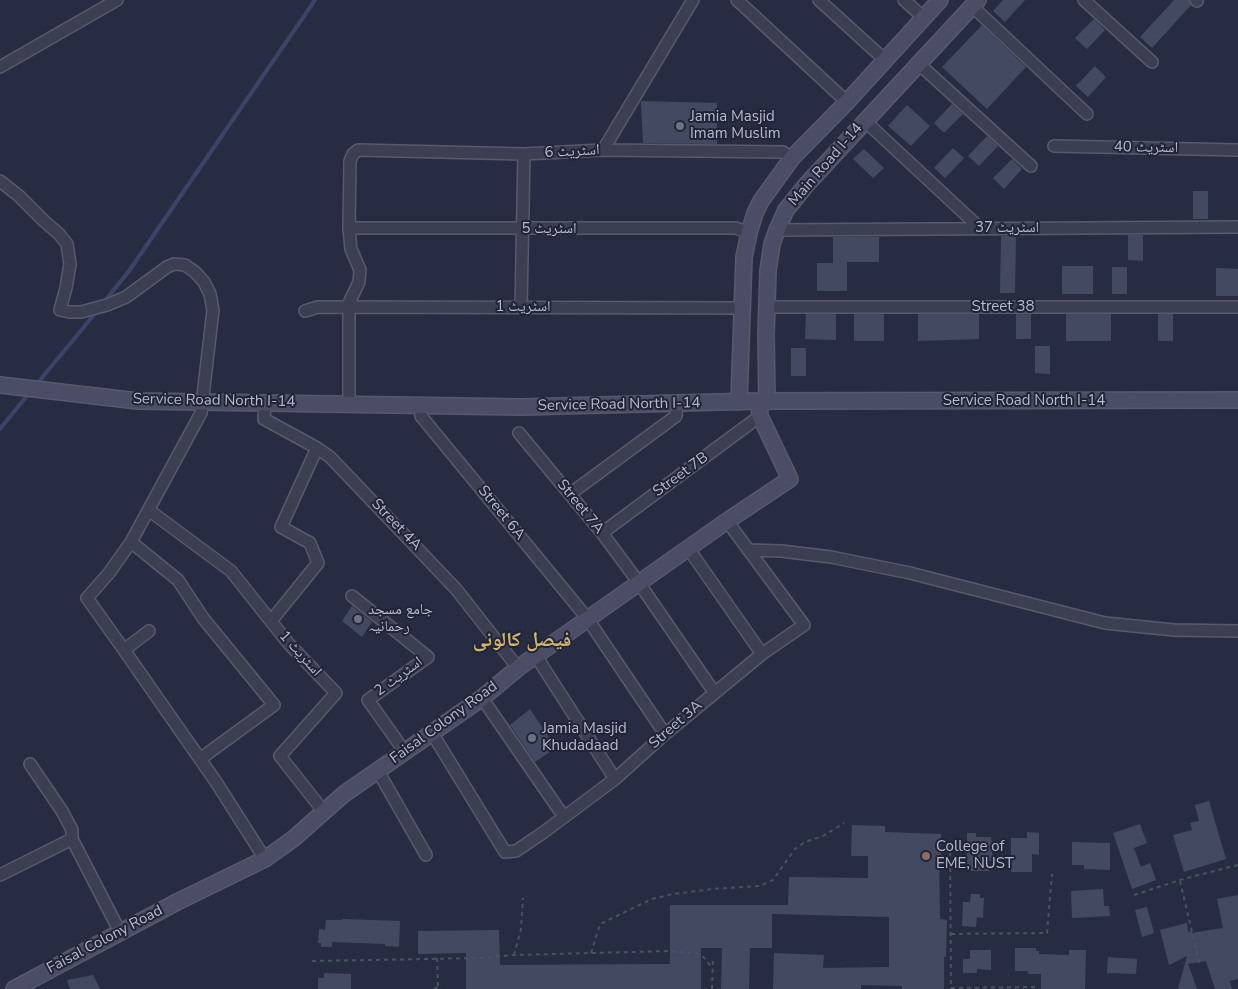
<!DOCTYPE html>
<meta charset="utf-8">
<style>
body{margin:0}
canvas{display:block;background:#282c42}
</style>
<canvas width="1238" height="989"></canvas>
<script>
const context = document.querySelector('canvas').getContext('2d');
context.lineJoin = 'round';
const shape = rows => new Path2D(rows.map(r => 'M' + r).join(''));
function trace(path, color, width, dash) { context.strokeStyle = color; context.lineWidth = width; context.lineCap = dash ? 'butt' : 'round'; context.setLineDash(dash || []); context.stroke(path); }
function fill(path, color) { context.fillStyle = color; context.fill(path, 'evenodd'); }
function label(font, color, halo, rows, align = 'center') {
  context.font = font + ' "Nunito Sans","Noto Naskh Arabic",sans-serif'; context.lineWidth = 4; context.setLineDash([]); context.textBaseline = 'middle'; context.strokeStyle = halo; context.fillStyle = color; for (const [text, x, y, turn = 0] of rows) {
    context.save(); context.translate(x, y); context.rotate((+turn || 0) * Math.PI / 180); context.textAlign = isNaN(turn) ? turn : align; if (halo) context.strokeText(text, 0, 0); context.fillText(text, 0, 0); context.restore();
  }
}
const stream = shape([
 [104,302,129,271,315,0],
 [36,385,97,311],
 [0,429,30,392]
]);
const building = shape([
 [1003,0,1025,0,1005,22,993,11],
 [1174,0,1189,0,1191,5,1152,48,1140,37],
 [1094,19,1105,30,1087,49,1075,38],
 [982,25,1026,67,987,109,942,67],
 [1095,66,1106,77,1088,97,1076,86],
 [641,101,717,103,717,144,643,143],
 [952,104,963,114,944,133,934,123],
 [907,105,930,126,911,146,888,126],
 [987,136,998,146,979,166,968,156],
 [953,148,964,158,945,178,934,168],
 [864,149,884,168,873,178,853,159],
 [1012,159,1022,169,1004,189,993,178],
 [1193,191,1208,191,1208,219,1193,219],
 [1128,235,1143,235,1143,261,1128,260],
 [1001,236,1016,236,1015,293,1000,293],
 [833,237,879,237,879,262,847,262,847,291,817,291,817,263,833,263],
 [1062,266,1093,266,1093,294,1062,294],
 [1112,267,1127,267,1127,294,1112,294],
 [1216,268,1238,269,1238,296,1216,296],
 [806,314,836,314,836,340,805,339],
 [854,314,884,314,884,341,854,341],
 [918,314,979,314,979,339,918,341],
 [1016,314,1031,314,1031,339,1016,339],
 [1066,314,1111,314,1111,341,1066,341],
 [1158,314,1173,314,1173,341,1158,341],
 [1035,346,1050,346,1050,374,1035,373],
 [791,348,806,348,806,376,791,376],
 [352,606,372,622,362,637,342,621],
 [530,709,556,748,535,762,510,725],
 [1209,801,1226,859,1184,872,1173,835,1192,830,1190,823,1199,821,1195,805],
 [1140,824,1147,843,1134,848,1141,867,1150,863,1156,880,1132,889,1113,833],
 [852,825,885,826,885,832,941,834,941,858,939,858,940,919,947,920,946,957,944,957,944,989,902,989,902,986,861,985,861,989,773,989,774,953,824,955,823,968,889,967,889,917,772,914,772,948,750,948,749,989,721,989,722,948,701,948,701,989,466,989,466,953,418,954,418,931,499,930,500,965,670,964,670,905,788,905,789,877,868,878,868,856,851,856],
 [1027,832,1039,833,1039,855,1032,854,1032,872,1011,872,1011,838,1027,838],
 [967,833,976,833,976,837,991,837,993,861,989,861,989,871,967,871],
 [1072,842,1110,843,1110,870,1084,869,1084,865,1072,865],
 [1103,889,1104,906,1109,906,1110,916,1072,918,1071,891],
 [971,894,980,894,980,898,984,898,983,918,977,917,976,927,962,926,963,902,970,902],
 [1238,895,1238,979,1230,981,1232,989,1215,989,1206,961,1188,964,1197,989,1178,989,1187,956,1169,965,1160,930,1187,923,1188,932,1192,931,1192,933,1223,928,1217,899],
 [1147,907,1154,933,1142,937,1135,910],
 [342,919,400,921,399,947,385,946,385,944,332,942,332,947,321,947,321,943,318,943,319,929,325,930,326,920,342,920],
 [1015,948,1036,948,1036,951,1039,951,1039,954,1069,955,1069,950,1086,950,1085,989,1041,989,1041,974,1028,974,1028,971,1015,971],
 [970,950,991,950,991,970,977,969,977,973,963,973,963,959,970,959],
 [1108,957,1137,959,1136,974,1107,973],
 [324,973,351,974,351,989,318,989,318,978,324,978],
 [93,975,100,989,70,989,67,980]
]);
const path = shape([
 [950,844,951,989],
 [1180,881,1200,966],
 [1134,895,1180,880,1238,865],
 [951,934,1047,933,1052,874],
 [591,953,600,924,652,899,673,894,713,889,760,886,773,880,795,849,805,842,823,836,844,823],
 [514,955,521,929,523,898],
 [437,958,438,987],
 [312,961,483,958,514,955,670,951,701,954,713,969],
 [951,988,1035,987],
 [434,989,438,987,441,989],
 [712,989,713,957]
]);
const street = shape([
 [737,0,847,102],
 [819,0,885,60],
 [904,0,924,18],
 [1084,0,1152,62],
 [1196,0,1197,1],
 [972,6,1087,114],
 [919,64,1031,166],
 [0,67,117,0],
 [865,121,980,228],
 [1054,146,1238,150],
 [603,150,693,0],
 [0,181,19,196,44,221,59,234,67,244,70,264,66,288,60,310,69,312,81,312,107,305,126,297,167,267,174,264,185,265,195,272,204,282,210,294,213,310,201,413,131,542],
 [349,228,736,228,749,233],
 [777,230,1238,227],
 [521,307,524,154],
 [767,307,1238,307],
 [305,311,318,307,742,308],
 [265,403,264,419,317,448,330,457,456,589,518,668],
 [349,404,349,303,359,282,360,270,351,249,349,228,350,161,353,154,358,150,524,154,603,150,783,152,792,158],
 [420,405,421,416,587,618,665,734],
 [519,433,602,533,639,583,714,692],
 [570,494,676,416,677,404],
 [150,511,231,571,289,644,336,693,280,756,324,812],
 [602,533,760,416],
 [688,548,762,654],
 [748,550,781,551,831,557,910,573,1105,623,1174,630,1238,631],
 [352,596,428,657,368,700,405,752],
 [271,621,318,563,310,543,281,527,317,448],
 [149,631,124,650,216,782,265,859],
 [124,650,87,598,109,573,131,542,178,580,203,618,274,705,200,759],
 [536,656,615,779],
 [482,698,564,817],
 [432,733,505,852,516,851,544,832,615,779,665,734,762,654,804,625,727,521],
 [30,764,62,811,72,830,72,839,120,932],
 [378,771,426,855],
 [0,875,72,839]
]);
const secondary = shape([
 [0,385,138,401,521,407,759,401,1238,400],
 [739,402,744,257,749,233,755,213,761,201,792,158,847,102,940,0],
 [767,402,766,335,768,271,772,244,777,230,786,210,807,184,978,0],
 [14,989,177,902,265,859,293,839,344,794,482,698,518,668,727,521,790,479,760,416,759,401]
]);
const markers = [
 [680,126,5,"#6b7280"],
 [358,619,5,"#6b7280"],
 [532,738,5,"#6b7280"],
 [926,856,5,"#8d6e63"]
];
const poiNames = [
 ["Jamia Masjid",690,117],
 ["Imam Muslim",690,134],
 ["جامع مسجد",368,610],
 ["رحمانیہ",368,627],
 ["Jamia Masjid",542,729],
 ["Khudadaad",542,746],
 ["College of",936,847],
 ["EME, NUST",936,864]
];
const streetNames = [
 ["اسٹریٹ 40",1146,148,1],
 ["اسٹریٹ 6",572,152,-3],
 ["Main Road I-14",826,165,-49],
 ["اسٹریٹ 37",1007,228],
 ["اسٹریٹ 5",549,229],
 ["اسٹریٹ 1",523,307],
 ["Street 38",1003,307],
 ["Service Road North I-14",214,401,1],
 ["Service Road North I-14",1024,401],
 ["Service Road North I-14",619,405,-1],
 ["Street 7B",681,475,-36],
 ["Street 7A",580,507,51],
 ["Street 6A",501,513,51],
 ["Street 4A",396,525,46],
 ["اسٹریٹ 1",300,654,48],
 ["اسٹریٹ 2",399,677,-36],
 ["Faisal Colony Road",444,723,-36],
 ["Street 3A",676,725,-41],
 ["Faisal Colony Road",105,940,-28]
];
const districtNames = [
 ["فیصل کالونی",522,641]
];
trace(stream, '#3c4369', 4);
fill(building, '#444962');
trace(street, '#575a6c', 14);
trace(secondary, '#575a6c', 18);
trace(path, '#45555d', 2, [4, 4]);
trace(street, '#3c3f52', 11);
trace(secondary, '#4a4d65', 15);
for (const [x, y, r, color] of markers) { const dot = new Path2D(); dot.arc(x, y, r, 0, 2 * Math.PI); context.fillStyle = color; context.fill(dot); trace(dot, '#212438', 2); }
label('15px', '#b9bbcc', '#212438', poiNames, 'left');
label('15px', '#b9bbcc', '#212438', streetNames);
label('bold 20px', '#d4b56d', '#212438', districtNames);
</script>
